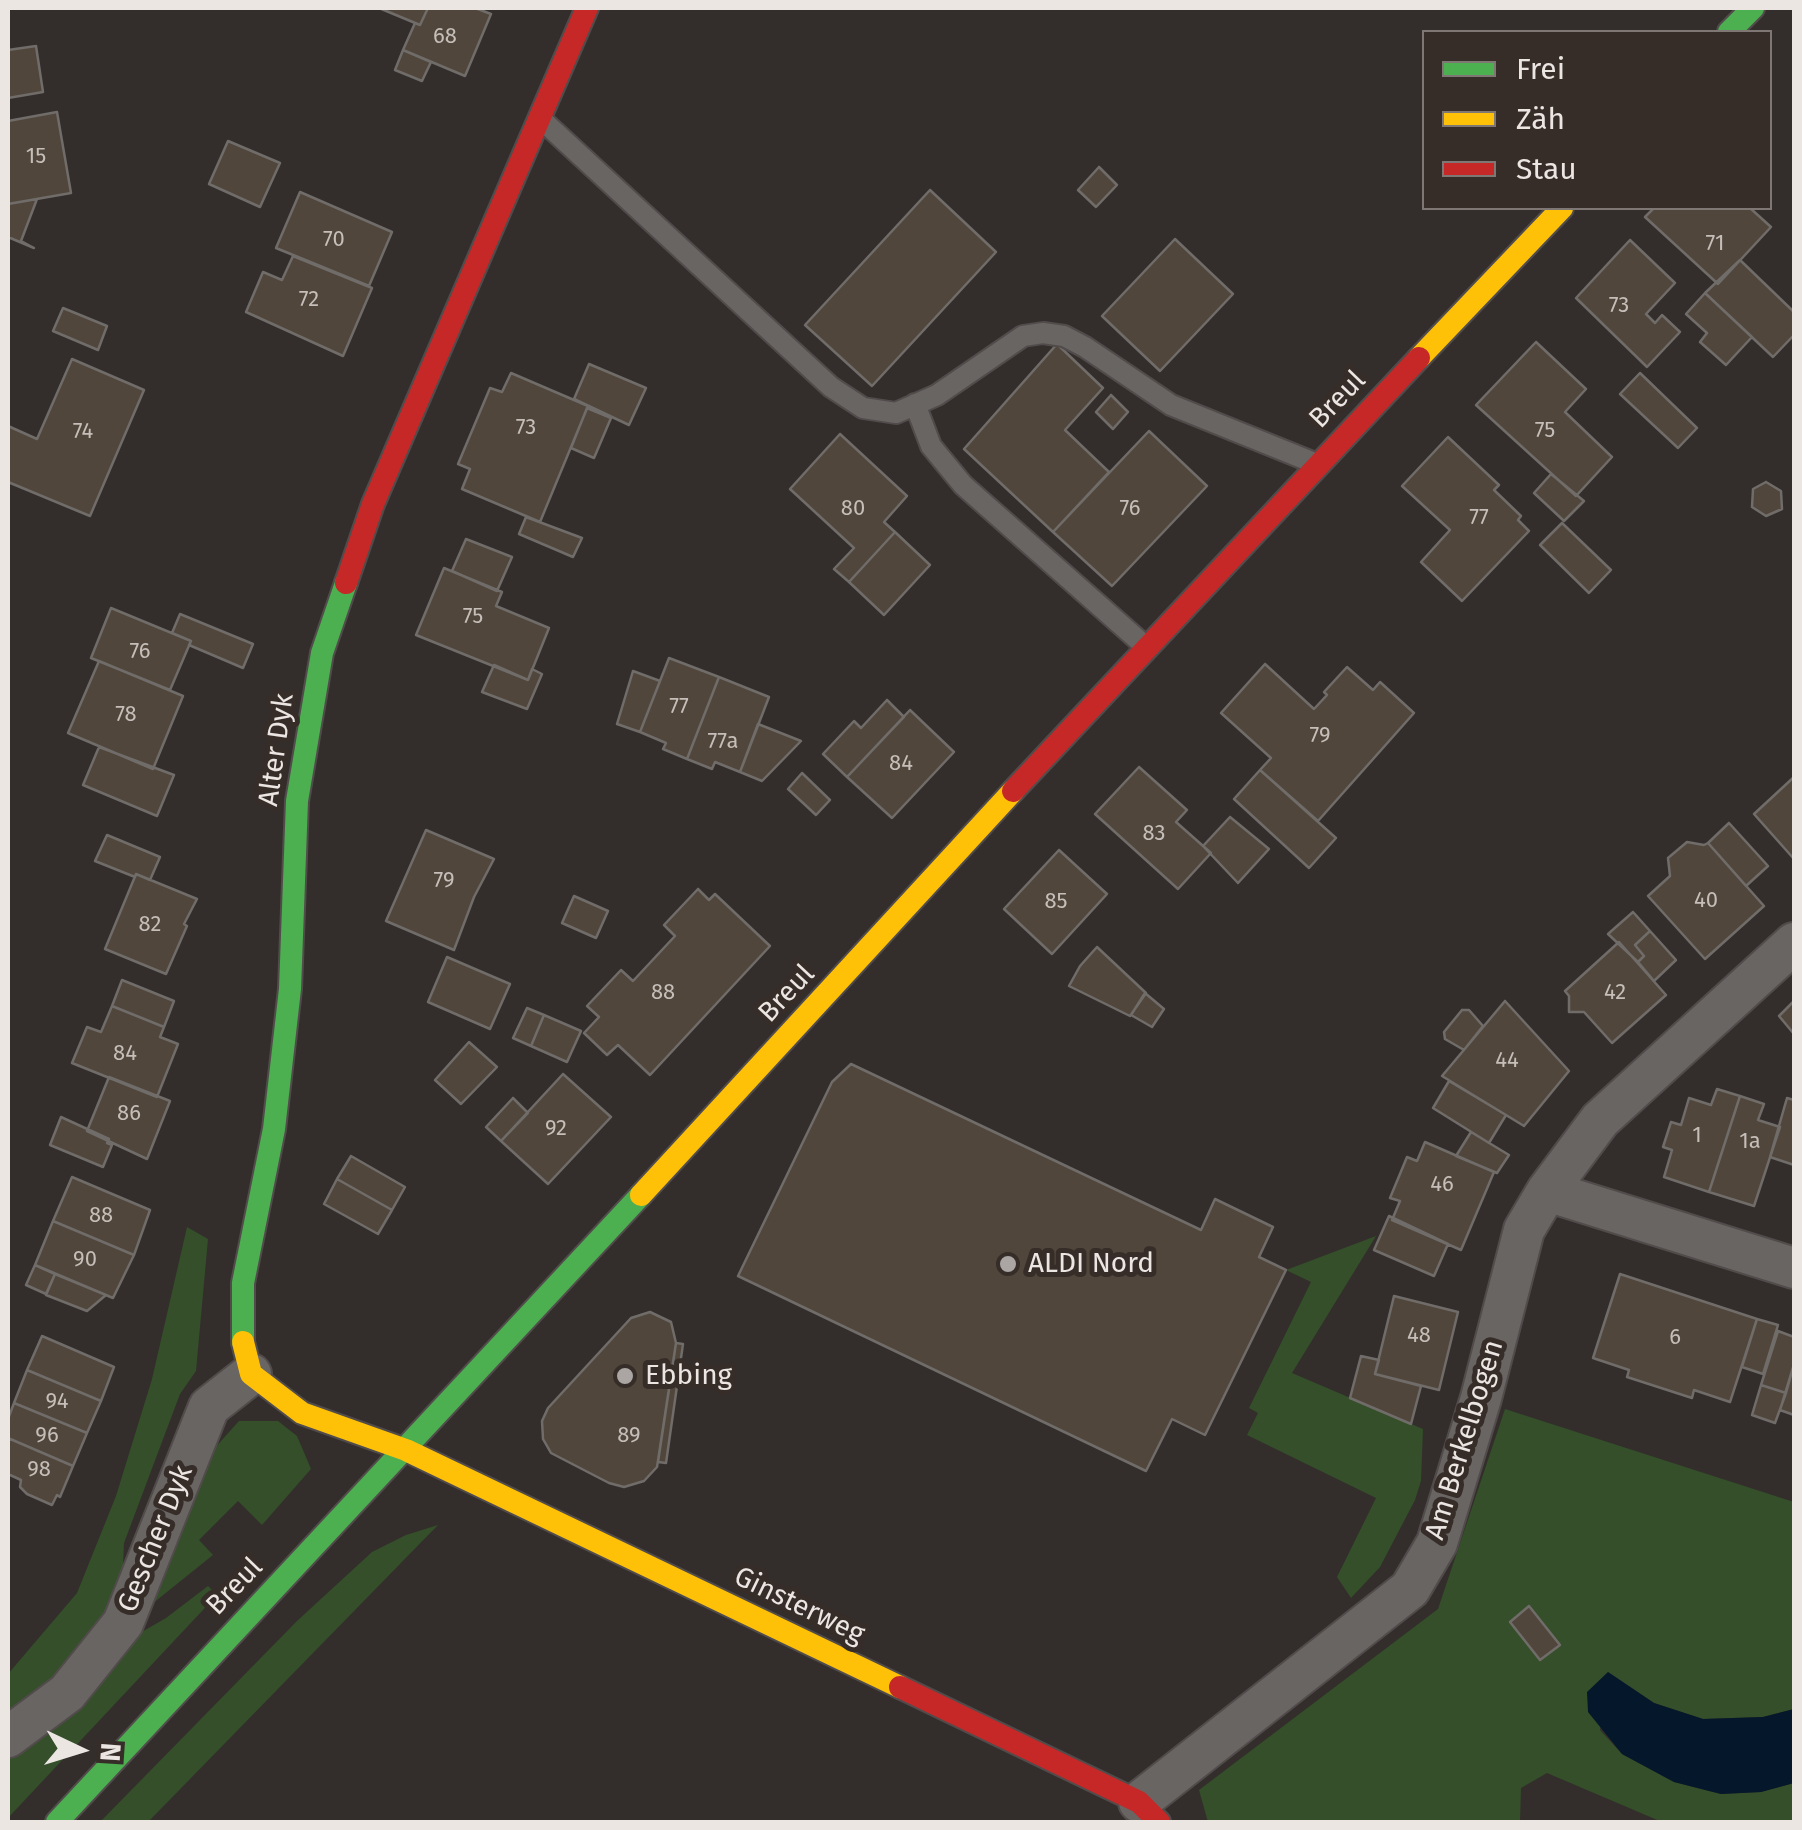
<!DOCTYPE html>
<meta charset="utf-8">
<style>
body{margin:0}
#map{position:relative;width:1802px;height:1830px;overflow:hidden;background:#332e2c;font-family:"Fira Sans",sans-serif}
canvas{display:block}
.frame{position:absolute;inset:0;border:10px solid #ece6e3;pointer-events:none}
.legend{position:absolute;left:1422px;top:30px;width:350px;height:180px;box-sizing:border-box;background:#362d29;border:2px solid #7f7773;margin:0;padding:12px 18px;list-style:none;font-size:30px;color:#ece6e3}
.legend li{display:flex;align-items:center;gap:20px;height:50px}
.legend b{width:50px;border:2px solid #7f7773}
.north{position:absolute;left:30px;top:1700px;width:100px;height:100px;-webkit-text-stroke:8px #362d29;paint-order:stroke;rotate:94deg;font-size:28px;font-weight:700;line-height:40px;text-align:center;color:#ece6e3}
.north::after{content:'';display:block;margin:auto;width:35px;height:45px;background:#ece6e3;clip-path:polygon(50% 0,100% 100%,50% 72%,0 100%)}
</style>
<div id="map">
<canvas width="1802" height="1830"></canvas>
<div class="frame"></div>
<ul class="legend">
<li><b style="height:12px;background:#4caf50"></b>Frei</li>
<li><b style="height:12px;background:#ffc107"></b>Zäh</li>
<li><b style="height:12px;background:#c62828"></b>Stau</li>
</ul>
<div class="north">N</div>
</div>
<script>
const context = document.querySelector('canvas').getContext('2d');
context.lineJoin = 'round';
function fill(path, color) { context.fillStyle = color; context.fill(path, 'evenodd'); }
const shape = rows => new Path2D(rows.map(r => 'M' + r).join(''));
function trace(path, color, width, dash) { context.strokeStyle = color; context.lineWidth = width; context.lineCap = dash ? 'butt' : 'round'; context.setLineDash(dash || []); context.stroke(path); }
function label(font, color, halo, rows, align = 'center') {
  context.font = font + ' "Fira Sans",sans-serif'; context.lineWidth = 10; context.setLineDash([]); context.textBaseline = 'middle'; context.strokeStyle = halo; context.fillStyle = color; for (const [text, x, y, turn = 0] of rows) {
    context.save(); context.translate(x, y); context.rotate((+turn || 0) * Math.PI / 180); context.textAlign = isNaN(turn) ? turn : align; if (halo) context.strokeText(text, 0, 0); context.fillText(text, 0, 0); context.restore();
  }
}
const green = shape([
 [187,1227,208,1239,196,1371,180,1394,124,1543,122,1587,59,1676,8,1716,8,1674,77,1593,116,1496,152,1379],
 [1376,1236,1292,1373,1423,1429,1421,1481,1415,1500,1380,1567,1351,1598,1337,1577,1376,1498,1247,1435,1258,1413,1249,1408,1311,1282,1286,1270],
 [1505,1409,1794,1502,1794,1709,1763,1717,1703,1719,1654,1703,1608,1672,1600,1730,1622,1754,1674,1782,1721,1794,1761,1792,1794,1783,1794,1822,1662,1822,1547,1773,1521,1788,1520,1822,1208,1822,1199,1790,1438,1609],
 [239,1421,278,1421,297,1436,311,1469,262,1525,238,1501,199,1540,213,1555,152,1604,212,1451],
 [438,1525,148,1822,100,1822,297,1621,372,1552,406,1535],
 [208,1586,217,1595,8,1818,8,1758,42,1738,70,1717,96,1688,133,1637,166,1618]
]);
const water = shape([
 [1608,1672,1654,1703,1703,1719,1763,1717,1794,1709,1794,1783,1761,1792,1721,1794,1674,1782,1622,1754,1588,1712,1587,1692]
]);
const building = shape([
 [379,8,428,8,420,25,379,8],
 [428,8,475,8,491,14,465,76,403,50,415,23,420,25,428,8],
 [36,46,43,92,8,98,8,50,36,46],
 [403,50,431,62,422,81,395,70,403,50],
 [57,112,71,193,8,204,8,121,57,112],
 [228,141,280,163,260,207,209,184,228,141],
 [1099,167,1117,185,1096,207,1078,190,1099,167],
 [930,190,996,252,872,386,805,325,930,190],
 [300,192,392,232,369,286,276,248,300,192],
 [37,199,21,241,34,248,8,237,8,204,37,199],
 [1654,208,1750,208,1771,227,1718,284,1645,217,1654,208],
 [1175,239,1233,294,1160,371,1102,316,1175,239],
 [1630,240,1675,283,1646,314,1655,323,1662,315,1680,332,1647,367,1576,298,1630,240],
 [293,256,372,288,343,356,246,312,263,272,282,280,293,256],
 [1740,260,1794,312,1794,335,1773,357,1705,293,1740,260],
 [1705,293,1752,337,1726,365,1700,342,1707,333,1686,314,1705,293],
 [63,308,107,326,98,350,53,331,63,308],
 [1536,342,1586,389,1565,412,1612,457,1576,496,1476,405,1536,342],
 [1057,344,1103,388,1065,430,1109,472,1053,532,964,449,1057,344],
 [72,359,144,390,90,516,8,482,8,426,37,439,72,359],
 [589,364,646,388,629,425,574,399,589,364],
 [511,373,588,406,540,522,462,489,470,469,458,464,490,388,502,392,511,373],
 [1640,373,1697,428,1678,448,1620,394,1640,373],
 [1111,395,1128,412,1113,429,1096,412,1111,395],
 [587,408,611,418,594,458,571,448,587,408],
 [1149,431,1207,486,1112,586,1053,532,1149,431],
 [840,434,907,496,884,522,895,532,849,582,834,569,854,548,790,489,840,434],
 [1448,437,1499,485,1494,490,1521,516,1518,520,1529,531,1462,601,1421,562,1450,530,1402,486,1448,437],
 [1551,474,1584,501,1564,521,1534,493,1551,474],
 [1766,482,1781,491,1782,509,1766,516,1752,507,1753,489,1766,482],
 [526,517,582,538,573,557,519,534,526,517],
 [1562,523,1611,570,1589,593,1540,545,1562,523],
 [895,532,930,565,884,615,849,582,895,532],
 [466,539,512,557,497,591,452,571,466,539],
 [444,568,502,592,496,606,549,628,528,680,416,635,444,568],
 [111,608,191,641,170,690,91,658,111,608],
 [180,614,253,644,243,668,189,645,191,641,172,633,180,614],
 [669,658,719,677,687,759,663,749,666,743,640,732,669,658],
 [99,661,183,696,153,769,68,733,99,661],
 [1265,664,1314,709,1327,695,1324,692,1347,667,1373,690,1380,682,1414,713,1318,821,1260,770,1271,758,1221,713,1265,664],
 [494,665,528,680,532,669,542,674,527,709,482,692,494,665],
 [633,671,660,681,640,732,617,724,633,671],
 [719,677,769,697,740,772,715,762,712,769,687,759,719,677],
 [887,700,904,717,847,777,823,754,854,721,861,728,887,700],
 [910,710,954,752,892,818,847,777,910,710],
 [758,724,801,741,762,781,740,772,758,724],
 [99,747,174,775,157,816,83,785,99,747],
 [1139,767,1187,810,1176,822,1211,853,1178,889,1095,814,1139,767],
 [1260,770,1336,838,1309,868,1234,799,1260,770],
 [802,773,830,800,816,815,788,789,802,773],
 [1794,777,1794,859,1754,814,1794,777],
 [1230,817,1269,849,1238,883,1203,846,1230,817],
 [1729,823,1768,866,1746,886,1708,843,1729,823],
 [426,830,494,859,474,897,454,950,386,921,426,830],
 [107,835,160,857,150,880,136,874,135,877,95,861,107,835],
 [1687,842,1704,845,1708,843,1764,906,1705,959,1648,896,1670,876,1668,858,1687,842],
 [1059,850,1107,894,1052,954,1004,909,1059,850],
 [136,874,197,899,184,924,187,926,166,974,105,949,136,874],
 [698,889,709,900,715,894,770,946,650,1075,618,1045,607,1055,584,1033,599,1017,587,1006,621,970,633,981,675,936,664,925,698,889],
 [574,896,608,911,596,938,562,923,574,896],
 [1633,912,1650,931,1635,945,1644,956,1638,962,1608,934,1633,912],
 [1650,931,1676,960,1654,981,1638,962,1644,956,1635,945,1650,931],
 [1619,942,1666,995,1612,1043,1584,1012,1569,1012,1569,996,1565,991,1619,942],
 [1097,947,1146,993,1130,1016,1069,986,1080,966,1097,947],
 [447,957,510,984,490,1029,428,1002,447,957],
 [122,980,174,1001,164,1027,112,1006,122,980],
 [1145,993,1164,1009,1152,1027,1131,1015,1145,993],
 [1505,1001,1569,1071,1524,1126,1442,1076,1505,1001],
 [1794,1001,1794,1034,1779,1016,1794,1001],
 [112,1006,164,1027,160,1037,178,1044,157,1097,72,1063,87,1027,101,1032,112,1006],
 [527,1008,544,1015,531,1046,513,1038,527,1008],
 [1462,1010,1469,1010,1483,1026,1464,1050,1445,1039,1444,1032,1462,1010],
 [544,1015,581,1031,567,1062,531,1046,544,1015],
 [469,1042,497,1067,461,1104,435,1080,469,1042],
 [851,1064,1201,1230,1215,1199,1273,1227,1259,1257,1286,1270,1205,1435,1172,1419,1146,1471,738,1276,832,1082,851,1064],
 [563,1074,611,1117,548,1184,501,1141,563,1074],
 [109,1077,170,1101,147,1159,87,1131,109,1077],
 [1449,1081,1506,1115,1489,1143,1433,1108,1449,1081],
 [1717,1089,1740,1096,1709,1192,1664,1177,1672,1150,1663,1147,1671,1122,1681,1125,1689,1098,1711,1105,1717,1089],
 [1740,1096,1764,1104,1758,1120,1780,1127,1754,1206,1709,1192,1740,1096],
 [513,1098,528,1113,501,1141,486,1127,513,1098],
 [1787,1098,1794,1100,1794,1165,1770,1157,1787,1098],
 [61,1117,109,1139,107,1143,112,1145,103,1167,50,1145,61,1117],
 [1471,1132,1509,1155,1497,1173,1456,1156,1471,1132],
 [1425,1142,1494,1172,1461,1250,1392,1220,1400,1201,1390,1198,1407,1157,1417,1161,1425,1142],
 [351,1156,405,1187,392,1210,337,1179,351,1156],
 [72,1177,150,1210,134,1255,53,1221,72,1177],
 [337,1179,392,1210,378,1234,324,1204,337,1179],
 [1389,1216,1448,1244,1434,1276,1374,1250,1389,1216],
 [53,1221,134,1255,113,1298,35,1265,53,1221],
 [35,1265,55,1274,46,1294,26,1285,35,1265],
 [55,1274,106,1295,87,1311,46,1295,55,1274],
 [1620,1274,1757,1319,1730,1402,1694,1390,1692,1398,1627,1377,1629,1370,1593,1358,1620,1274],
 [1394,1296,1458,1312,1439,1390,1375,1374,1394,1296],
 [650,1312,671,1322,676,1343,657,1467,644,1481,624,1487,609,1483,551,1453,543,1439,542,1421,548,1408,631,1318,650,1312],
 [1757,1319,1778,1325,1763,1374,1742,1367,1757,1319],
 [1778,1331,1794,1337,1794,1364,1786,1393,1761,1385,1778,1331],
 [42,1336,114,1367,101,1401,27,1370,42,1336],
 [676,1343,683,1344,666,1463,658,1462,676,1343],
 [1361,1356,1379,1360,1375,1374,1421,1386,1411,1424,1350,1398,1361,1356],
 [1794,1364,1794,1415,1780,1410,1794,1364],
 [27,1370,101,1401,87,1433,14,1403,27,1370],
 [1761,1385,1786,1393,1775,1423,1752,1415,1761,1385],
 [14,1403,87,1433,73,1466,8,1438,8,1419,14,1403],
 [8,1438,73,1466,60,1497,57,1495,52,1505,27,1494,20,1487,21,1480,8,1474,8,1438],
 [1529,1606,1560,1645,1540,1660,1510,1622,1529,1606]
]);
const lane = shape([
 [542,120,831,387,863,408,896,413,937,395,1023,336,1043,333,1064,336,1085,347,1171,405,1312,462],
 [915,404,931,446,963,485,1145,646]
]);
const street = shape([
 [1547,1191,1794,1268],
 [8,1737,67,1693,123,1623,209,1407,251,1374],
 [1139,1802,1410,1589,1437,1543,1481,1398,1524,1230,1547,1191,1600,1120,1794,943]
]);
const fast = shape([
 [1729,32,1753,8],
 [243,1342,243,1283,274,1129,290,989,297,801,322,653,346,583],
 [57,1822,641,1195]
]);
const slow = shape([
 [1419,358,1562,208],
 [641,1195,1013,791],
 [243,1342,251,1374,302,1413,406,1450,900,1687]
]);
const jam = shape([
 [346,583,373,504,587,8],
 [1013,791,1419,358],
 [900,1687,1139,1802,1159,1822]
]);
const markers = [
 [1008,1264,10,"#aba6a3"],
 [625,1376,10,"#aba6a3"]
];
const numberNames = [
 ["68",445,37],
 ["15",36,157],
 ["70",334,240],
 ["71",1715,244],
 ["72",309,300],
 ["73",1619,306],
 ["73",526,428],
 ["75",1545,431],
 ["74",83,432],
 ["80",853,509],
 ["76",1130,509],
 ["77",1479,518],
 ["75",473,617],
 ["76",140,652],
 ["77",679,707],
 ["78",126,715],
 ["79",1320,736],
 ["77a",723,742],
 ["84",901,764],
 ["83",1154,834],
 ["79",444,881],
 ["40",1706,901],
 ["85",1056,902],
 ["82",150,925],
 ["88",663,993],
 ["42",1615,993],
 ["84",125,1054],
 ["44",1507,1061],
 ["86",129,1114],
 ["92",556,1129],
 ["1",1697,1136],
 ["1a",1750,1142],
 ["46",1442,1185],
 ["88",101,1216],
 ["90",85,1260],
 ["48",1419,1336],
 ["6",1675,1338],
 ["94",57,1402],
 ["96",47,1436],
 ["89",629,1436],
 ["98",39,1470]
];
const streetNames = [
 ["Breul",1338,400,-46],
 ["Alter Dyk",277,750,-82],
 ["Breul",787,994,-47],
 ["Am Berkelbogen",1465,1440,-73],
 ["Gescher Dyk",156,1539,-68],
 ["Breul",235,1587,-46],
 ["Ginsterweg",799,1606,26]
];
const poiNames = [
 ["ALDI Nord",1028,1264],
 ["Ebbing",645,1376]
];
fill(green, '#344f29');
fill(water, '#05172b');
fill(building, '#50463b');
trace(building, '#706c69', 2.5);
trace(lane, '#514c4b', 24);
trace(street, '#514c4b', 44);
trace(fast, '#514c4b', 26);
trace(slow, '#514c4b', 26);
trace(jam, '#514c4b', 26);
trace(lane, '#696563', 20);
trace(street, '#696563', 40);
trace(fast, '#4caf50', 22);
trace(slow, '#ffc107', 22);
trace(jam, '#c62828', 22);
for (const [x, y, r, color] of markers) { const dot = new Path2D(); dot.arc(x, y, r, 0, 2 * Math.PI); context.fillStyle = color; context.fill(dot); trace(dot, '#362d29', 4); }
label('22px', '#c5beb9', null, numberNames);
label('28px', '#ece6e3', '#362d29', streetNames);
label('28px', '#ece6e3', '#362d29', poiNames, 'left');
</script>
